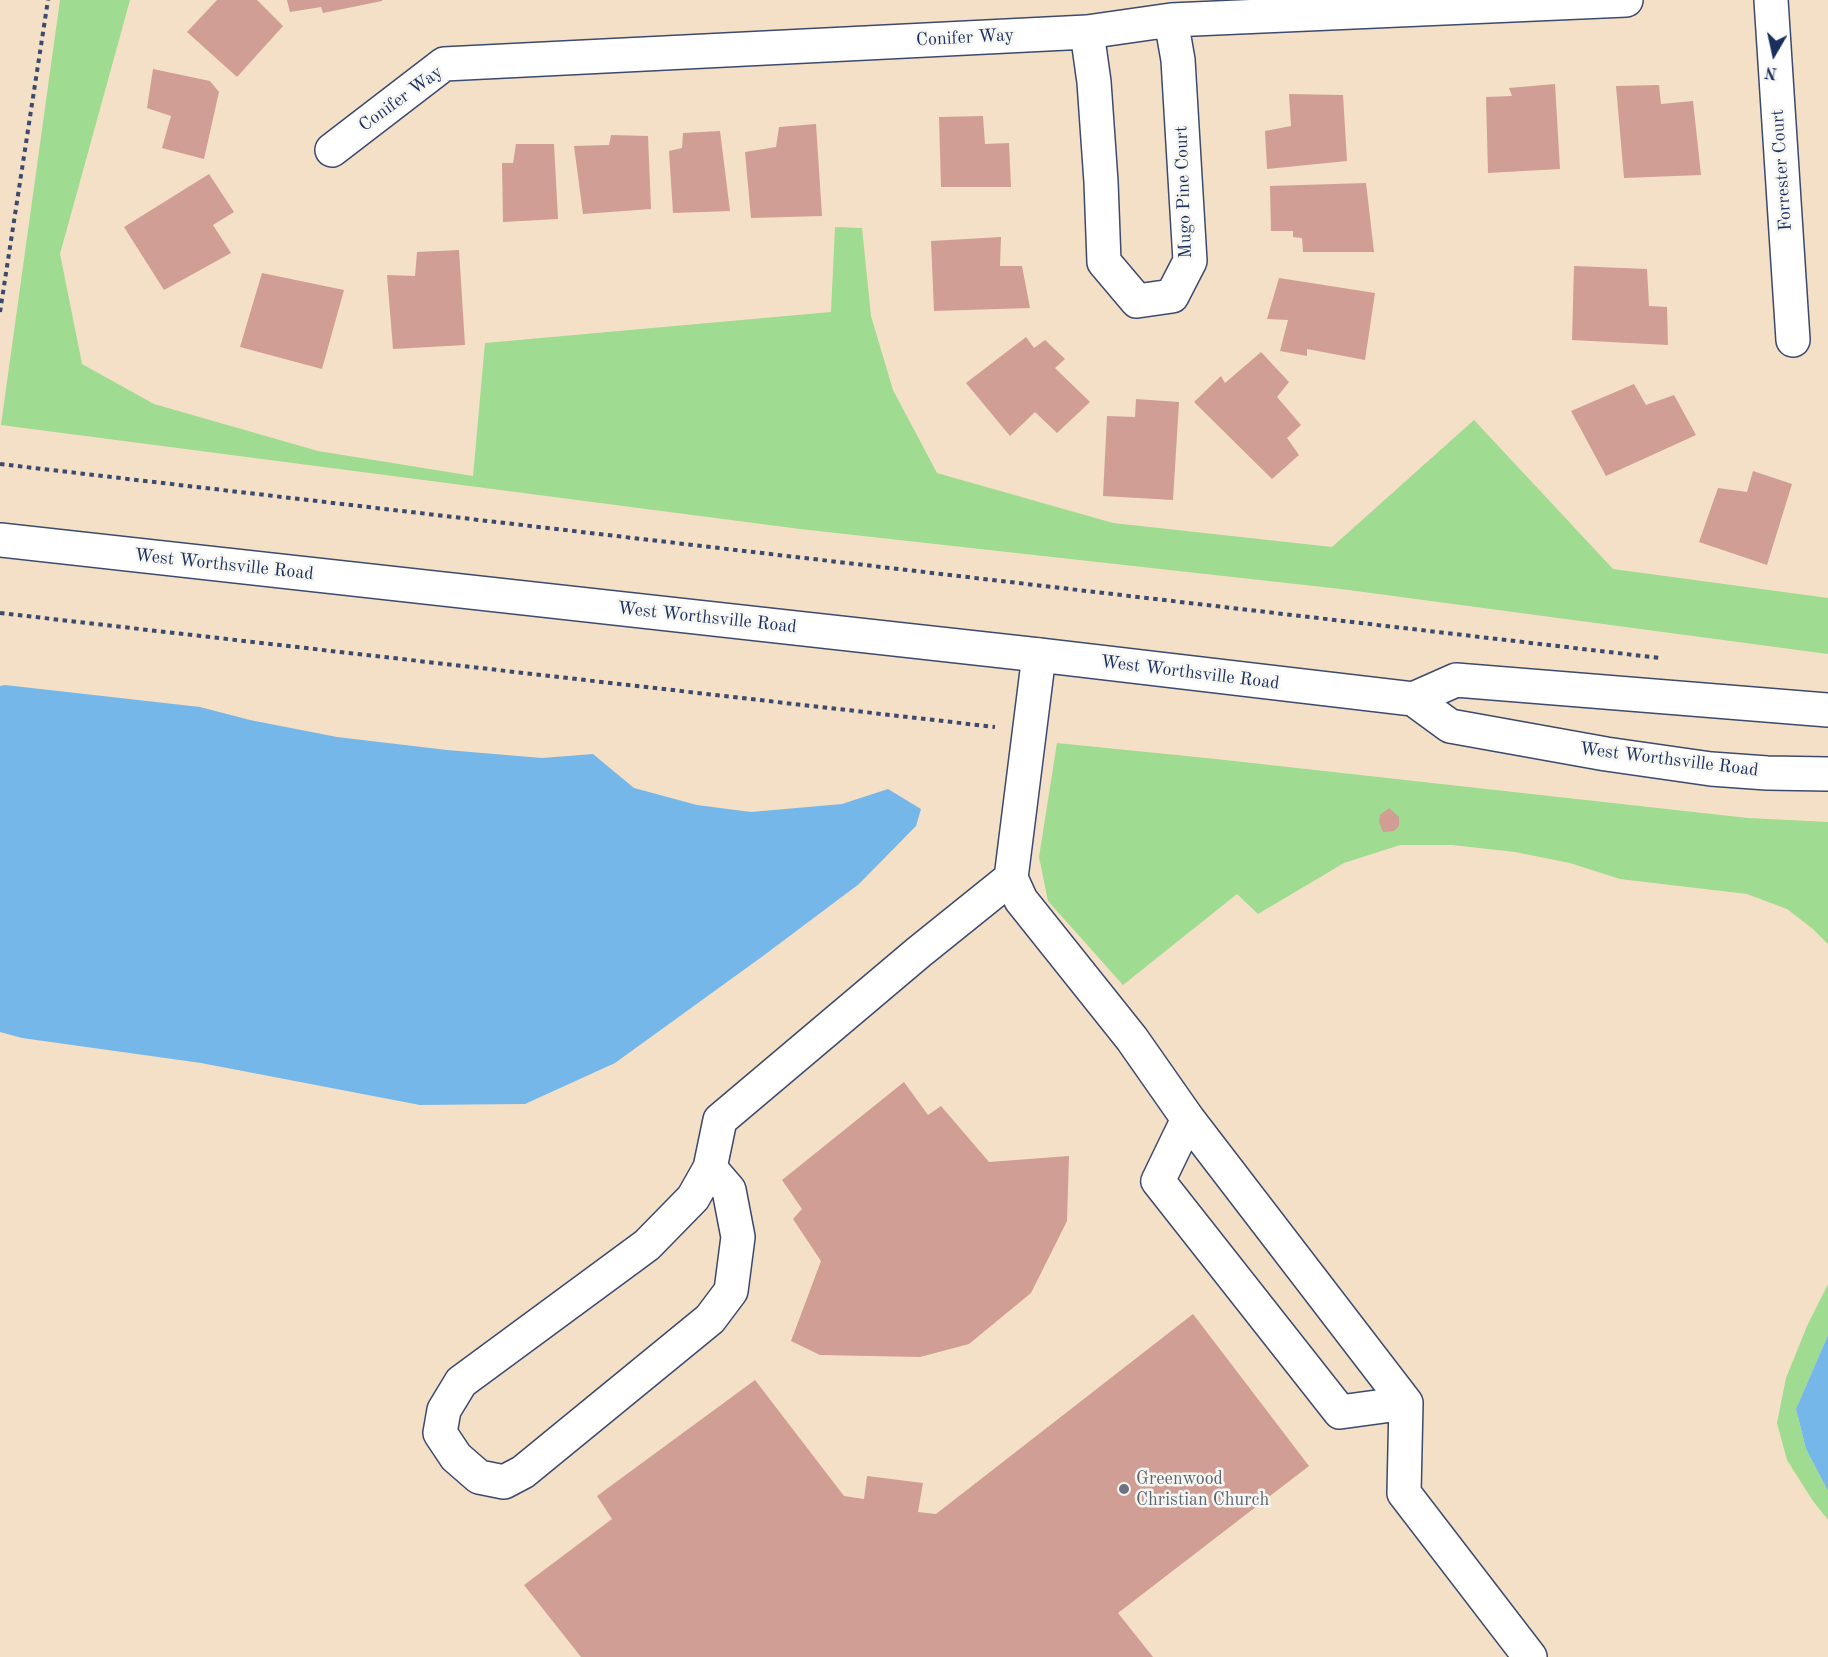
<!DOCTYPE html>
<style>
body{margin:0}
#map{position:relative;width:1828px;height:1657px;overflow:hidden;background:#f4e0c6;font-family:"Old Standard TT",serif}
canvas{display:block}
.north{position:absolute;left:1744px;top:24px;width:60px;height:60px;-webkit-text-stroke:4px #f6f6f2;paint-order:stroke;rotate:189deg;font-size:16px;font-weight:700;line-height:24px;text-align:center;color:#1b2f5e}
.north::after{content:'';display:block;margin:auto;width:21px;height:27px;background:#1b2f5e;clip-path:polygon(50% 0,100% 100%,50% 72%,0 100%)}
</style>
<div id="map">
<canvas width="1828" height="1657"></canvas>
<div class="north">N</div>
</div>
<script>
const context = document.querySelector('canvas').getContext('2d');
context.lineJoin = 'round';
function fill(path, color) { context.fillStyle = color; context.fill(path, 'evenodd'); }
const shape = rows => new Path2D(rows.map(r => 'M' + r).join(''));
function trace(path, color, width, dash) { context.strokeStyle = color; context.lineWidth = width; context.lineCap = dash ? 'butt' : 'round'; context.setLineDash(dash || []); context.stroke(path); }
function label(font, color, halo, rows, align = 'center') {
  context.font = font + ' "Old Standard TT",serif'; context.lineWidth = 5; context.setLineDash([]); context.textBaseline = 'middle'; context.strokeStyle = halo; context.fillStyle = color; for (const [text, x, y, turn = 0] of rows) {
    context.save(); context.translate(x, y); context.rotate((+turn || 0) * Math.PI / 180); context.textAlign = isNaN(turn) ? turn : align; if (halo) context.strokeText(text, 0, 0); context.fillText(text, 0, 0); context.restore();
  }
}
const green = shape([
 [60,0,130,0,60,254,82,364,154,404,318,451,473,476,485,343,831,312,835,227,862,228,871,316,893,390,937,473,1113,523,1332,547,1474,420,1613,569,1828,598,1828,654,1341,589,800,529,1,425],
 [1057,743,1216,759,1748,818,1828,822,1828,944,1813,929,1787,909,1747,894,1620,879,1570,863,1515,852,1452,845,1400,845,1344,863,1258,914,1237,894,1123,985,1048,901,1039,857],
 [1828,1284,1828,1335,1796,1409,1806,1449,1828,1491,1828,1520,1813,1501,1787,1460,1777,1423,1786,1378,1807,1326]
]);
const water = shape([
 [5,685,200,707,250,720,337,737,447,750,542,758,593,754,634,788,697,805,751,812,842,804,888,789,921,809,916,826,859,884,763,956,615,1063,525,1104,420,1105,201,1063,22,1038,0,1032,0,686],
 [1828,1335,1828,1491,1806,1449,1796,1409]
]);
const building = shape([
 [217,0,257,0,283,26,237,77,187,32],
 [287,0,382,0,382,1,323,13,321,7,290,12],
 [153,69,210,81,219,92,204,159,162,148,171,116,147,108],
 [1555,84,1560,169,1488,173,1486,97,1512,96,1509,88],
 [1659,85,1661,104,1693,101,1701,175,1624,178,1616,86],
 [1289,94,1343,95,1347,161,1267,169,1265,131,1291,126],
 [983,116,985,144,1009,143,1011,187,941,187,939,117],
 [816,124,822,216,751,218,745,152,776,147,779,127],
 [720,131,730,211,673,213,669,151,682,148,683,133],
 [611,135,648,136,651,209,583,214,574,146,609,145],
 [516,144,554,144,558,219,503,222,502,163,513,163],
 [209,174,234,212,213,225,231,253,164,290,124,227],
 [1366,183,1374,252,1303,252,1302,238,1293,237,1293,231,1271,231,1270,186],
 [1001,237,1000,266,1022,266,1030,308,934,311,931,241],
 [459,250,465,345,393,349,387,275,415,276,417,252],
 [1574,266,1647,269,1649,306,1667,307,1668,345,1572,340],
 [262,273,344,290,322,369,240,347],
 [1279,278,1375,293,1365,360,1307,349,1307,356,1280,351,1288,320,1267,319],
 [1026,337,1034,348,1045,340,1065,359,1055,368,1090,402,1057,433,1035,412,1010,436,966,383],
 [1261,352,1289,382,1277,397,1301,425,1287,438,1299,455,1272,479,1194,402,1221,376,1225,383],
 [1634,384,1646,405,1674,395,1696,435,1606,476,1571,411],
 [1136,399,1179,402,1173,500,1103,496,1107,416,1135,417],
 [1753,471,1792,484,1767,565,1699,542,1718,488,1747,492],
 [1389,808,1399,817,1399,826,1394,831,1383,832,1379,822,1380,815],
 [904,1082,928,1115,941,1106,989,1162,1069,1156,1067,1221,1031,1293,969,1344,920,1357,820,1355,791,1341,821,1261,793,1219,802,1209,782,1180],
 [1193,1314,1309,1466,1118,1613,1153,1657,581,1657,524,1585,612,1519,597,1496,755,1380,844,1496,864,1499,867,1476,923,1483,918,1512,936,1514]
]);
const path = shape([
 [0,312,48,0],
 [0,464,1660,658],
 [0,613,995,727]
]);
const minor = shape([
 [1771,0,1793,340],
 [1087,32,1094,82,1101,182,1104,262,1137,301,1172,296,1190,261,1178,60,1171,20],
 [332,150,444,64,1087,32,1171,20,1626,0],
 [1039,655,1011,878,1021,900,1132,1039,1188,1119,1158,1181,1340,1412,1406,1403,1404,1493,1530,1657],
 [1188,1119,1406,1403],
 [710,1168,729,1190,738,1237,731,1291,710,1319,523,1472,504,1482,479,1477,456,1457,440,1433,444,1410,461,1382,647,1245,693,1198,710,1168],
 [710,1168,720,1120,919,952,1011,878]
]);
const major = shape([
 [0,540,1039,655,1413,699,1450,726,1606,754,1711,769,1767,773,1828,774],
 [1413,699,1456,680,1828,710]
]);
const markers = [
 [1124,1489,6,"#6b7280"]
];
const streetNames = [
 ["Conifer Way",965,38,-3],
 ["Conifer Way",401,99,-36],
 ["Forrester Court",1782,170,-94],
 ["Mugo Pine Court",1184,192,-92],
 ["West Worthsville Road",224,565,6],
 ["West Worthsville Road",707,618,6],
 ["West Worthsville Road",1190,673,7],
 ["West Worthsville Road",1669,760,7]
];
const worshipNames = [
 ["Greenwood",1136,1479],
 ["Christian Church",1136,1500]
];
fill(green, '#9fdb90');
fill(water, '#76b7ea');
fill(building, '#d09e95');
trace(minor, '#3c4a6e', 36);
trace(major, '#3c4a6e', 36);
trace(path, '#3c4a6e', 4, [4.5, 4.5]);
trace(minor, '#fff', 33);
trace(major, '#fff', 33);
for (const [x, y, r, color] of markers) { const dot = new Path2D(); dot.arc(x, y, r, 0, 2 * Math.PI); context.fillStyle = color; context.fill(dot); trace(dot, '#f6f6f2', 2); }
label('18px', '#1b2f5e', '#f6f6f2', streetNames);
label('18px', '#5b616d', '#f6f6f2', worshipNames, 'left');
</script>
